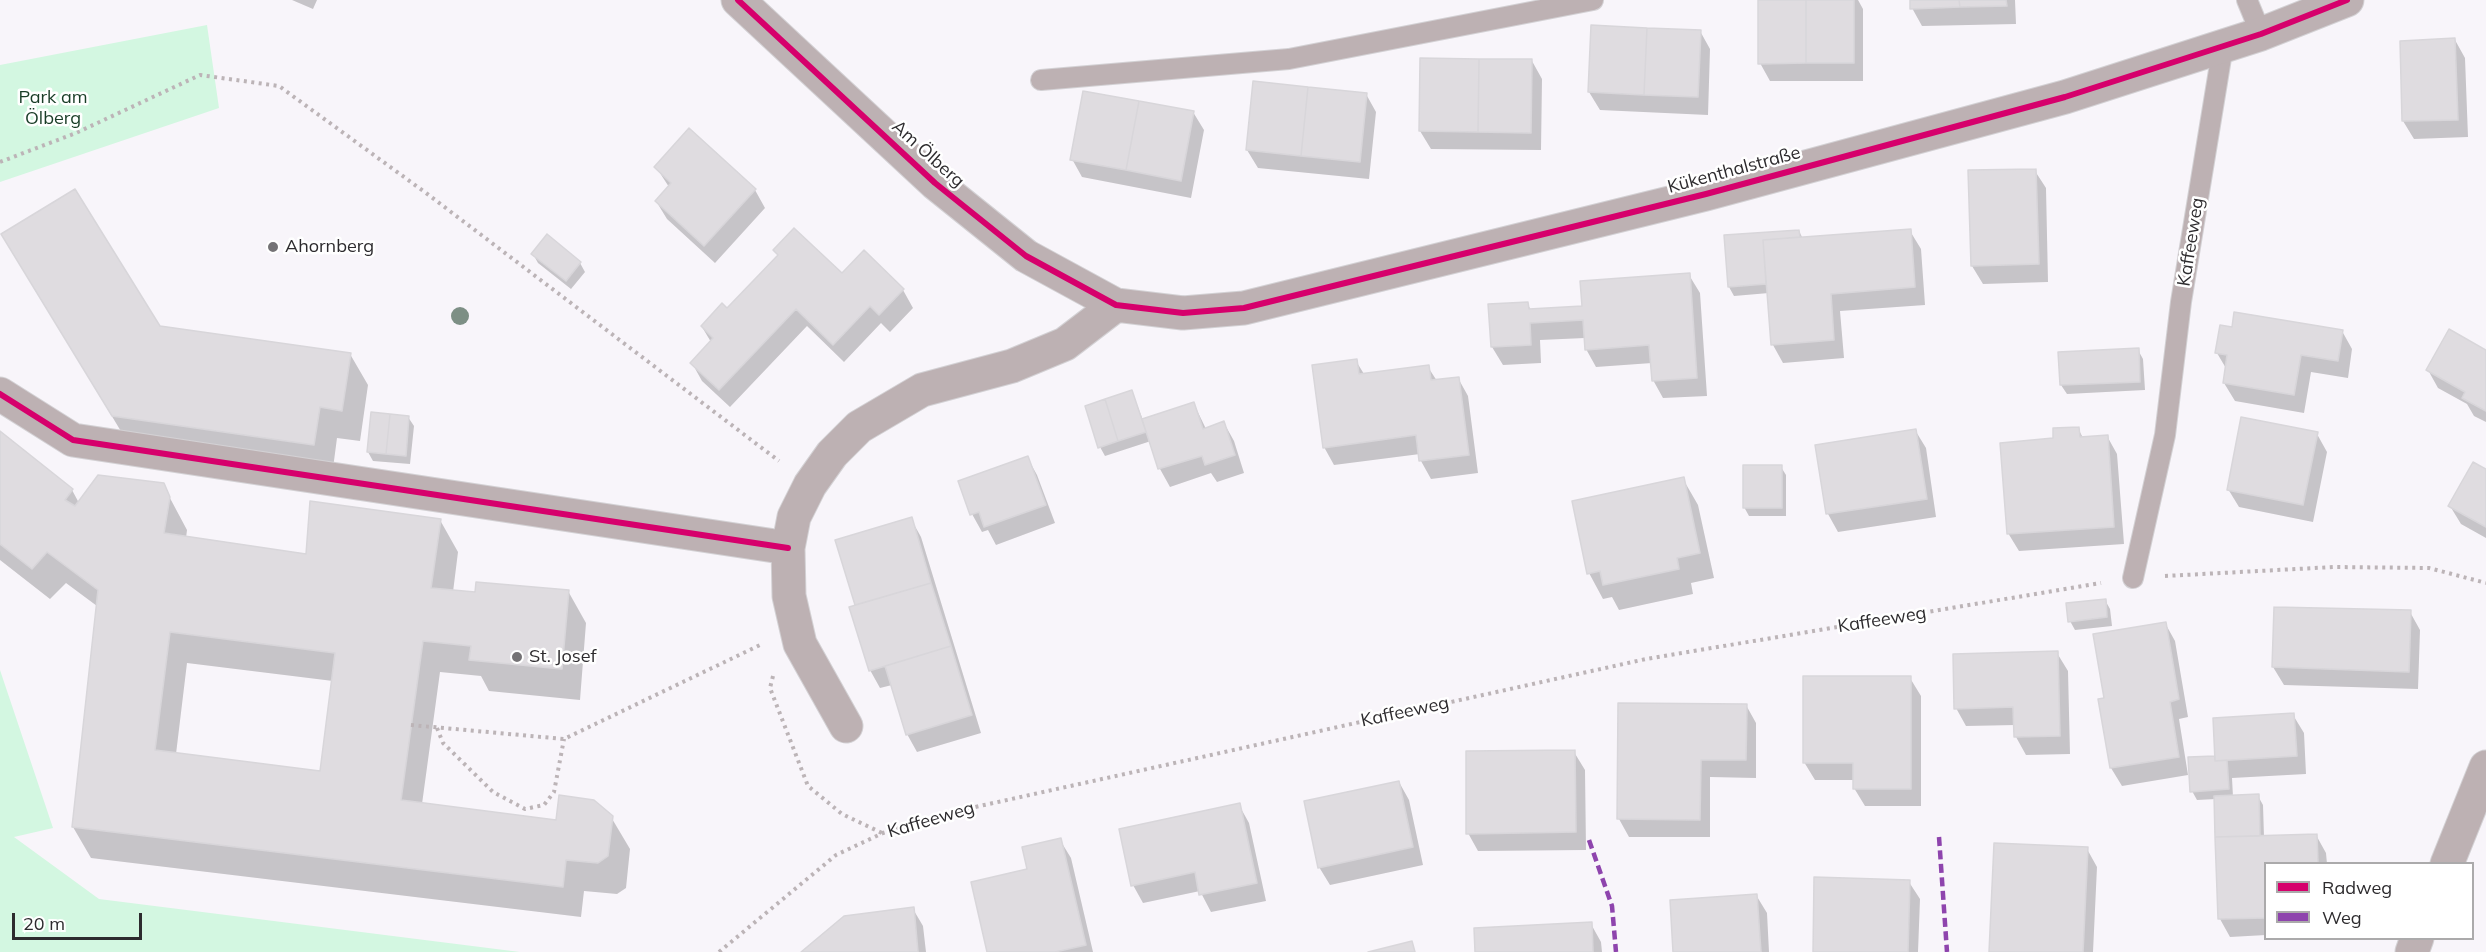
<!DOCTYPE html>
<meta charset="utf-8">
<style>
body{margin:0}
#map{position:relative;width:2486px;height:952px;overflow:hidden;background:#f8f5fa;font-family:Mulish,sans-serif}
canvas{display:block}
.legend{position:absolute;left:2264px;top:862px;width:210px;height:78px;box-sizing:border-box;background:#fff;border:2px solid #abaaab;margin:0;padding:8px 10px;list-style:none;font-size:18px;color:#2d2b2e}
.legend li{display:flex;align-items:center;gap:12px;height:30px}
.legend b{width:30px;border:2px solid #abaaab}
.scale{position:absolute;left:12px;top:913px;width:130px;height:27px;box-sizing:border-box;border:3px solid #2d2b2e;border-top:0;padding-left:8px;font-size:18px;line-height:21px;white-space:nowrap;color:#2d2b2e;-webkit-text-stroke:4px #fff;paint-order:stroke}
</style>
<div id="map">
<canvas width="2486" height="952"></canvas>
<ul class="legend">
<li><b style="height:8px;background:#d6006c"></b>Radweg</li>
<li><b style="height:8px;background:#8e44ad"></b>Weg</li>
</ul>
<div class="scale">20 m</div>
</div>
<script>
const context = document.querySelector('canvas').getContext('2d');
context.lineJoin = 'round';
function fill(path, color) { context.fillStyle = color; context.fill(path, 'evenodd'); }
const shape = rows => new Path2D(rows.map(r => 'M' + r).join(''));
function trace(path, color, width, dash) { context.strokeStyle = color; context.lineWidth = width; context.lineCap = dash ? 'butt' : 'round'; context.setLineDash(dash || []); context.stroke(path); }
function label(font, color, halo, rows, align = 'center') {
  context.font = font + ' Mulish,sans-serif'; context.lineWidth = 5; context.setLineDash([]); context.textBaseline = 'middle'; context.strokeStyle = halo; context.fillStyle = color; for (const [text, x, y, turn = 0] of rows) {
    context.save(); context.translate(x, y); context.rotate((+turn || 0) * Math.PI / 180); context.textAlign = isNaN(turn) ? turn : align; if (halo) context.strokeText(text, 0, 0); context.fillText(text, 0, 0); context.restore();
  }
}
const green = shape([
 [207,25,219,108,0,182,0,65],
 [0,670,53,828,14,837,99,899,520,952,0,952]
]);
const shadow = shape([
 [292,0,317,0,313,9],
 [1760,0,1858,0,1863,9,1863,81,1770,81,1760,63],
 [1912,0,2015,0,2016,24,1922,26,1912,8],
 [1700,31,1710,49,1708,115,1600,110,1589,92],
 [2455,40,2465,58,2468,137,2414,139,2403,121],
 [1532,61,1542,79,1541,150,1431,149,1420,131],
 [1366,94,1376,112,1369,179,1258,168,1247,150],
 [1193,112,1204,130,1191,198,1082,177,1072,159],
 [656,167,755,190,765,208,715,263,667,219,656,201,669,187],
 [2035,171,2046,188,2048,282,1983,284,1972,266],
 [1799,231,1803,239,1910,231,1921,249,1925,305,1840,311,1844,358,1783,363,1773,345,1769,293,1734,296,1729,287,1726,236],
 [547,236,580,263,585,272,571,289,538,263,533,254],
 [21,265,160,327,350,354,368,385,360,441,337,438,332,476,131,448],
 [1689,275,1700,293,1707,396,1663,398,1653,380,1652,363,1596,367,1586,349,1585,338,1540,340,1541,363,1503,365,1492,347,1490,305,1527,303,1531,310,1583,308],
 [842,276,903,290,913,308,890,332,881,323,844,362,807,326,730,407,702,381,692,363,711,342,702,327,727,310],
 [2342,331,2352,349,2348,378,2311,372,2304,413,2235,401,2224,383,2227,370,2217,353],
 [2138,350,2143,359,2145,390,2067,394,2061,385],
 [2486,352,2486,422,2474,416,2467,404,2438,388,2428,370],
 [1356,361,1364,374,1428,367,1437,381,1458,378,1468,396,1478,473,1431,479,1421,461,1420,454,1334,465,1324,447],
 [1132,392,1143,420,1194,404,1206,429,1224,423,1234,441,1244,473,1217,482,1211,473,1170,487,1160,469,1151,441,1105,456,1100,447],
 [408,417,414,426,410,464,373,461,368,452],
 [2078,428,2083,438,2107,436,2117,454,2124,544,2019,551,2008,533,2055,440],
 [1915,430,1926,448,1936,517,1838,532,1828,514,1817,446],
 [0,433,72,490,79,503,163,485,187,530,186,538,307,555,440,520,458,552,453,592,476,594,568,591,586,623,580,700,489,691,481,676,440,672,422,804,557,822,611,817,630,849,626,888,617,894,584,891,581,917,91,858,73,827,97,606,66,583,50,599,0,560],
 [187,663,333,681,322,773,176,754],
 [2317,434,2327,452,2313,522,2239,507,2228,489],
 [1027,457,1037,475,1055,523,996,545,988,530,982,532,972,514,960,482],
 [1781,467,1786,475,1786,516,1749,516,1744,507],
 [2486,471,2486,538,2461,524,2450,506],
 [1683,479,1698,505,1714,578,1691,583,1693,594,1619,610,1612,597,1603,599,1589,573],
 [911,519,921,537,981,733,917,752,907,734,892,685,880,688,870,670,856,606,837,541],
 [2105,600,2110,609,2112,626,2075,630,2070,621],
 [2275,608,2410,612,2420,630,2418,689,2284,685,2273,667],
 [2165,623,2175,641,2188,717,2179,719,2188,775,2122,786,2111,768,2100,700,2105,699],
 [2057,653,2068,671,2070,754,2026,755,2016,737,2016,725,1966,726,1956,708],
 [1910,678,1921,696,1921,806,1865,806,1854,788,1854,780,1815,780,1804,762],
 [1746,705,1756,723,1756,778,1710,777,1710,837,1629,837,1619,819],
 [2293,715,2304,733,2306,774,2232,778,2233,797,2258,796,2263,805,2264,837,2316,835,2326,853,2327,864,2266,864,2266,935,2230,937,2220,919,2216,799,2197,800,2192,791,2214,758],
 [1574,752,1585,770,1586,850,1478,851,1468,833],
 [1399,782,1409,800,1423,865,1330,885,1319,867],
 [1239,805,1249,823,1266,901,1211,912,1200,891,1143,903,1133,885],
 [1060,840,1071,858,1093,952,988,952],
 [2087,849,2097,867,2093,952,1990,952],
 [1909,882,1920,899,1918,952,1814,952],
 [1756,895,1767,913,1769,952,1674,952],
 [913,909,923,926,926,952,804,952],
 [1591,924,1601,942,1602,952,1477,952]
]);
const building = shape([
 [1758,0,1806,0,1806,63,1758,64,1758,0],
 [1806,0,1854,0,1854,63,1806,63,1806,0],
 [1910,0,1959,0,1960,7,1910,9,1910,0],
 [1959,0,2006,0,2007,6,1960,7,1959,0],
 [1591,25,1647,28,1644,95,1588,92,1591,25],
 [1647,28,1701,30,1698,97,1644,95,1647,28],
 [2455,38,2458,120,2402,121,2400,41,2455,38],
 [1420,58,1479,59,1478,132,1419,131,1420,58],
 [1479,59,1532,59,1531,133,1478,132,1479,59],
 [1253,81,1308,87,1301,156,1246,150,1253,81],
 [1308,87,1367,93,1360,162,1301,156,1308,87],
 [1083,91,1139,101,1126,170,1070,160,1083,91],
 [1139,101,1194,111,1181,181,1126,170,1139,101],
 [689,128,756,189,704,246,655,201,671,183,654,167,689,128],
 [2036,169,2039,264,1971,266,1968,170,2036,169],
 [75,189,160,326,351,353,342,411,320,407,314,445,112,416,1,234,75,189],
 [794,228,842,273,864,250,904,289,879,315,870,306,833,345,796,309,719,390,690,363,713,338,701,326,722,303,727,308,778,255,773,250,794,228],
 [1911,229,1915,287,1831,294,1834,340,1771,345,1763,240,1911,229],
 [1799,230,1800,237,1763,240,1766,284,1728,287,1724,235,1799,230],
 [547,234,581,262,566,281,531,254,547,234],
 [1690,273,1697,378,1652,381,1649,345,1585,350,1583,320,1530,323,1531,345,1491,347,1488,304,1528,302,1529,309,1582,306,1580,281,1690,273],
 [2234,312,2343,330,2338,361,2301,355,2294,395,2223,383,2227,355,2215,353,2220,325,2232,327,2234,312],
 [2449,329,2486,350,2486,411,2462,398,2465,392,2426,370,2449,329],
 [2139,348,2140,382,2060,385,2058,352,2139,348],
 [1357,359,1359,374,1429,365,1431,380,1459,377,1469,455,1419,461,1416,435,1323,448,1312,365,1357,359],
 [1132,390,1146,432,1118,441,1105,399,1132,390],
 [1105,399,1118,441,1098,448,1085,406,1105,399],
 [1194,402,1203,429,1224,421,1235,455,1205,465,1202,456,1158,469,1142,419,1194,402],
 [371,412,390,414,386,454,367,452,371,412],
 [390,414,409,416,406,456,386,454,390,414],
 [2241,417,2318,432,2303,505,2227,490,2241,417],
 [2079,427,2080,437,2108,435,2114,527,2007,534,2000,443,2053,438,2053,428,2079,427],
 [1916,429,1927,499,1826,514,1815,445,1916,429],
 [0,431,73,489,65,500,75,506,98,475,164,483,170,497,164,533,306,554,310,501,441,519,431,588,475,592,476,582,569,590,562,669,469,660,471,646,423,641,401,800,556,820,559,795,594,800,613,816,608,856,598,863,566,860,563,887,72,827,98,590,47,552,32,569,0,544,0,431],
 [170,632,335,653,320,771,155,750,170,632],
 [1028,456,1046,505,984,527,979,512,970,515,958,481,1028,456],
 [2473,462,2486,469,2486,527,2448,506,2473,462],
 [1743,465,1782,465,1782,508,1743,508,1743,465],
 [1684,477,1700,553,1677,558,1679,569,1603,585,1600,571,1587,574,1572,501,1684,477],
 [912,517,931,583,855,605,835,540,912,517],
 [931,583,951,646,869,671,849,607,931,583],
 [2106,599,2107,617,2068,622,2066,603,2106,599],
 [2274,607,2411,610,2409,672,2272,667,2274,607],
 [2166,622,2179,699,2170,702,2179,757,2110,768,2098,699,2104,698,2093,634,2166,622],
 [951,646,972,715,906,735,885,666,951,646],
 [2058,651,2060,736,2014,737,2013,707,1954,709,1953,654,2058,651],
 [1803,676,1911,676,1911,789,1853,789,1853,763,1803,763,1803,676],
 [1618,703,1747,704,1746,760,1701,760,1700,820,1617,819,1618,703],
 [2294,713,2297,756,2215,761,2213,718,2294,713],
 [1575,750,1576,832,1466,834,1466,751,1575,750],
 [2215,756,2215,761,2227,760,2229,789,2190,792,2188,757,2215,756],
 [1399,781,1413,847,1318,868,1304,801,1399,781],
 [2259,794,2260,836,2215,837,2214,796,2259,794],
 [1240,803,1257,883,1199,895,1195,872,1131,886,1119,829,1240,803],
 [2317,834,2318,864,2266,864,2266,918,2218,919,2215,837,2317,834],
 [1061,838,1086,945,1055,952,987,952,971,882,1027,869,1022,847,1061,838],
 [1994,843,2088,847,2083,952,1989,952,1994,843],
 [1814,877,1910,880,1908,952,1813,952,1814,877],
 [1757,894,1761,952,1673,952,1670,900,1757,894],
 [914,907,918,952,801,952,844,916,914,907],
 [1592,922,1593,952,1475,952,1474,928,1592,922],
 [1412,941,1415,952,1368,952,1412,941]
]);
const path = shape([
 [0,162,76,133,200,75,279,86,426,193,779,461],
 [2165,576,2334,567,2429,568,2486,583],
 [773,676,770,688,808,786,842,814,882,833],
 [411,725,564,739,760,645],
 [437,728,443,743,493,792,525,809,544,805,554,792,564,739],
 [719,952,836,855,883,833,948,813,1646,659,2101,583]
]);
const lane = shape([
 [2247,0,2261,34],
 [1041,80,1289,59,1593,0],
 [2133,578,2165,435,2181,302,2223,46]
]);
const street = shape([
 [738,0,935,183,1026,256,1116,305,1183,313,1244,308,1706,194,2065,97,2261,34,2347,0],
 [0,394,73,440,788,548],
 [846,726,800,644,789,596,788,548,794,517,810,485,832,454,859,427,922,390,1012,366,1065,344,1116,305],
 [2447,864,2486,767],
 [2412,952,2417,938]
]);
const quiet = shape([
 [1939,837,1947,952],
 [1589,840,1612,906,1616,952]
]);
const cycleway = shape([
 [738,0,935,183,1026,256,1116,305,1183,313,1244,308,1706,194,2065,97,2261,34,2347,0],
 [0,394,73,440,788,548]
]);
const trees = [
 [460,316]
];
const markers = [
 [273,247,6,"#747275"],
 [517,657,6,"#747275"]
];
const parkNames = [
 ["Park am",53,98],
 ["Ölberg",53,119]
];
const streetNames = [
 ["Am Ölberg",928,154,42],
 ["Kükenthalstraße",1734,170,-15],
 ["Kaffeeweg",2191,242,-81],
 ["Kaffeeweg",1882,620,-9],
 ["Kaffeeweg",1405,712,-12],
 ["Kaffeeweg",931,820,-16]
];
const poiNames = [
 ["Ahornberg",285,247],
 ["St. Josef",529,657]
];
fill(green, '#d3f7e1');
fill(shadow, '#0003');
fill(building, '#dfdce0');
trace(building, '#d8d6da', 1.5);
trace(lane, '#d3d1d4', 22);
trace(street, '#d3d1d4', 35);
trace(path, '#bcb4b7', 4, [3, 4.5]);
trace(lane, '#bdb1b3', 20);
trace(street, '#bdb1b3', 33);
trace(quiet, '#8e44ad', 4.5, [9, 4.5]);
trace(cycleway, '#d6006c', 6);
context.fillStyle = '#7d8f85';
for (const [x, y] of trees) { context.beginPath(); context.arc(x, y, 9, 0, 2 * Math.PI); context.fill(); }
for (const [x, y, r, color] of markers) { const dot = new Path2D(); dot.arc(x, y, r, 0, 2 * Math.PI); context.fillStyle = color; context.fill(dot); trace(dot, '#fff', 2); }
label('18px', '#183c26', '#fff', parkNames);
label('18px', '#2d2b2e', '#fff', streetNames);
label('18px', '#2d2b2e', '#fff', poiNames, 'left');
</script>
